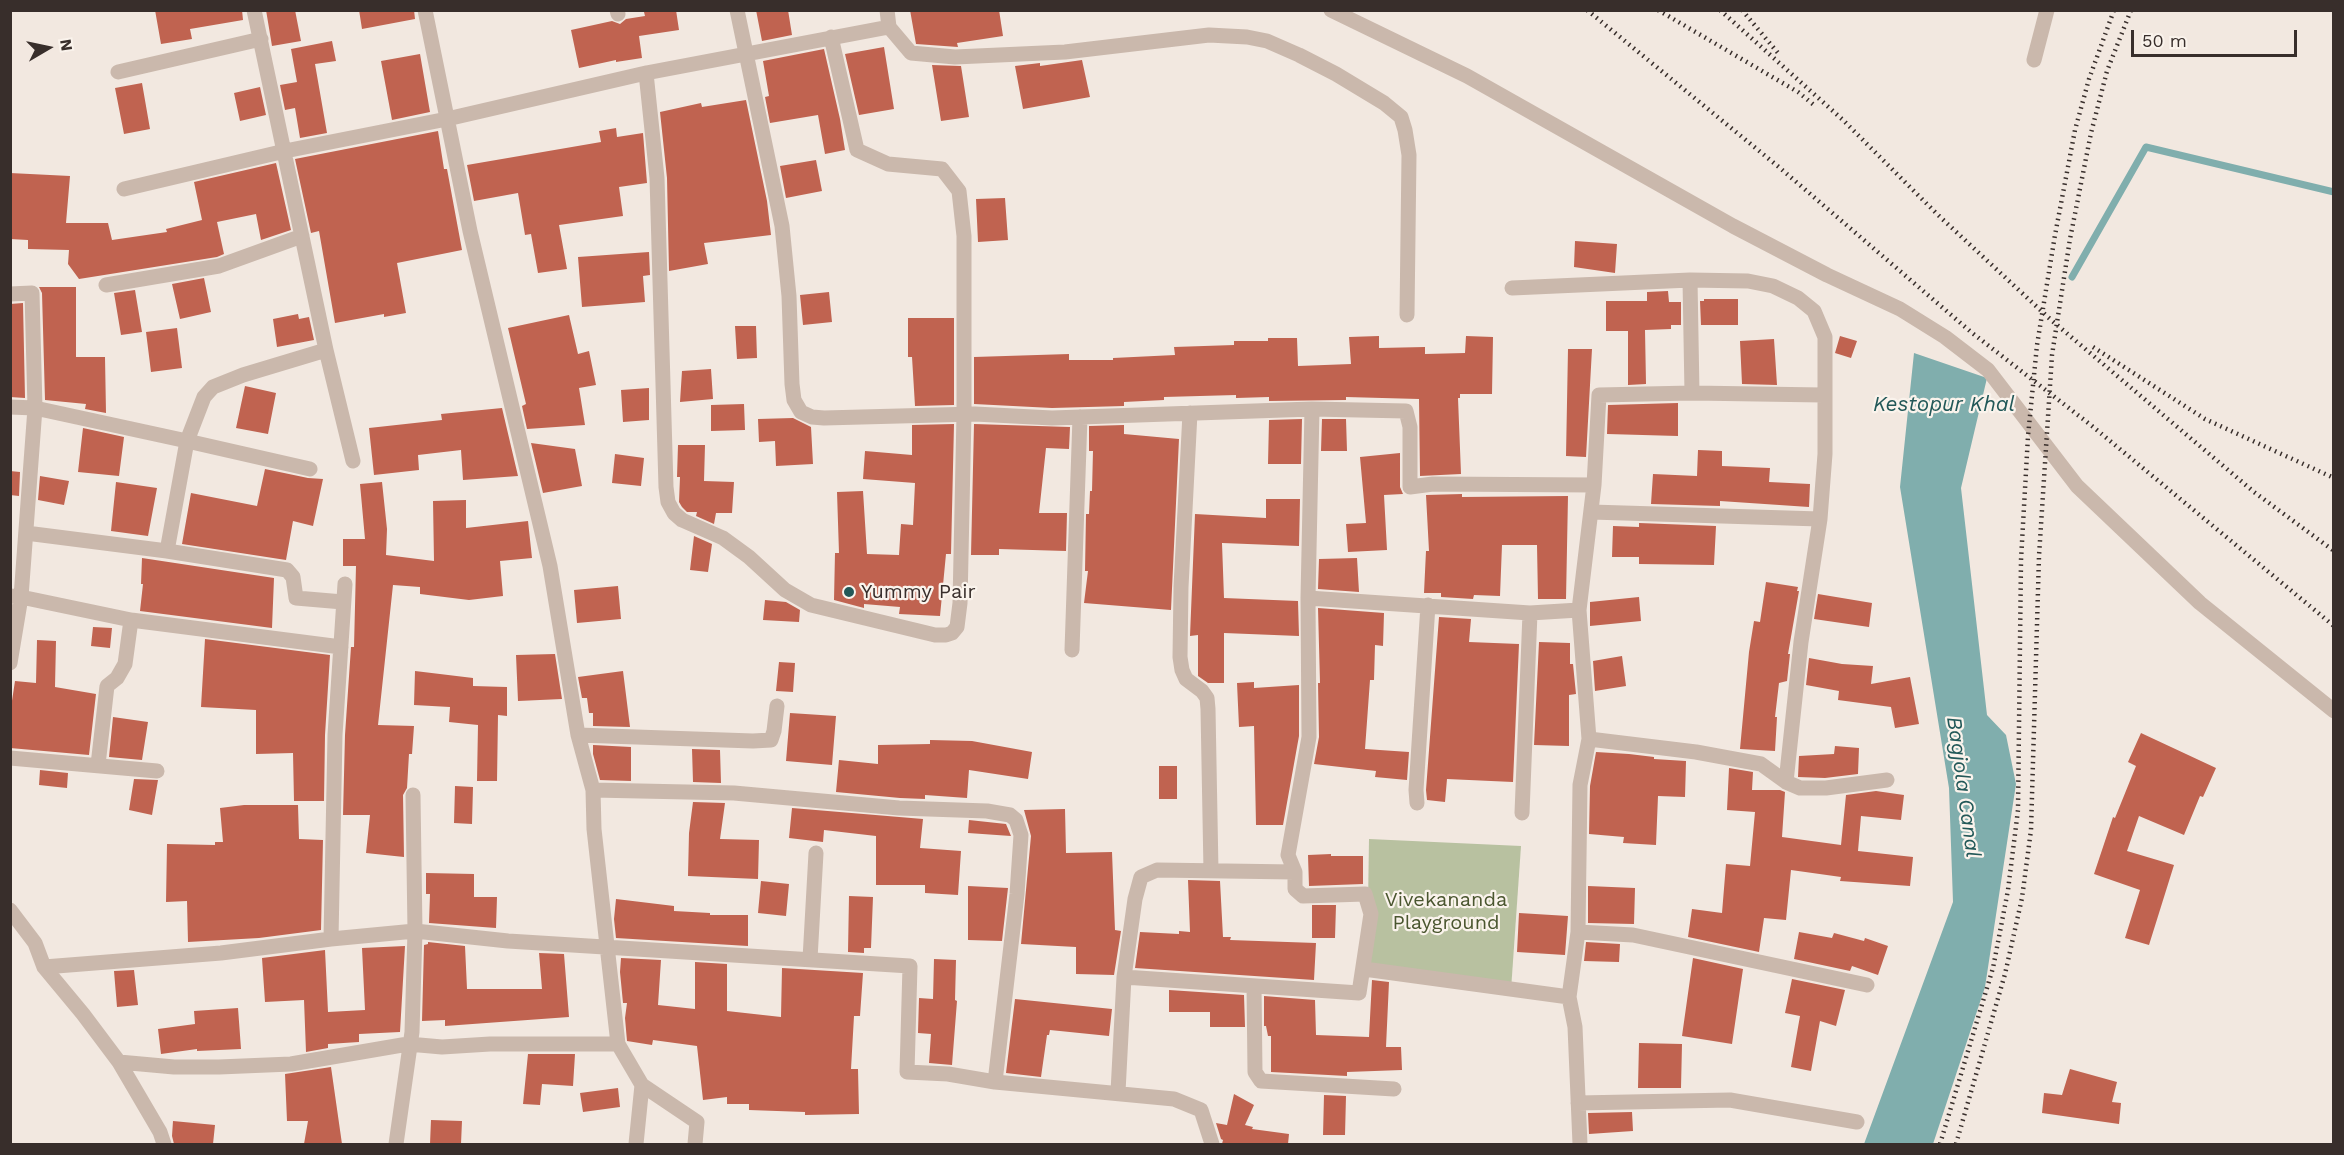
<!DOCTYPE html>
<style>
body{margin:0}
#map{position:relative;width:2344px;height:1155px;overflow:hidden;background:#f2e8e0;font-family:"Work Sans",sans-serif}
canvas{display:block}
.frame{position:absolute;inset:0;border:12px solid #382e2b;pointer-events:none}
.north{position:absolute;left:18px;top:18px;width:60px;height:60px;-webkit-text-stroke:4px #faf3ec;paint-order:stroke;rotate:81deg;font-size:16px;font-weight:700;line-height:24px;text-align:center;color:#382e2b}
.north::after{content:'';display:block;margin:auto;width:21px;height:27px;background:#382e2b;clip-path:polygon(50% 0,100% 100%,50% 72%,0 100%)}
.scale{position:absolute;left:2131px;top:30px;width:166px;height:27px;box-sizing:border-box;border:3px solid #382e2b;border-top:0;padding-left:8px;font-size:18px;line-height:21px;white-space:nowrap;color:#382e2b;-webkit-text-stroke:4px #faf3ec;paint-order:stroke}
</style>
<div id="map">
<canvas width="2344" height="1155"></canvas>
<div class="frame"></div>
<div class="north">N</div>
<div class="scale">50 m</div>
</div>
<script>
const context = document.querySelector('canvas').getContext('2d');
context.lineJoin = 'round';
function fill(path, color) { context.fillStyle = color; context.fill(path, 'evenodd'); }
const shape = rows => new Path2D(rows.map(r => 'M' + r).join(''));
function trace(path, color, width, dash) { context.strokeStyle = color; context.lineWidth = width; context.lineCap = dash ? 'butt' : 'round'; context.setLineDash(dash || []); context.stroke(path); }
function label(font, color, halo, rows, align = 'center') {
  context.font = font + ' "Work Sans",sans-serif'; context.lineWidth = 4.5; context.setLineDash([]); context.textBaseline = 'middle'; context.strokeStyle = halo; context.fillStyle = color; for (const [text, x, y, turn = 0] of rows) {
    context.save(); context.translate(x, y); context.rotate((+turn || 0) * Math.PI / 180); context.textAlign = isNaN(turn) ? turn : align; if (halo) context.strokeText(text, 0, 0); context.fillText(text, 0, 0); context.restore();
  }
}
const green = shape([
 [1369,839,1521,846,1511,990,1367,970]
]);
const water = shape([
 [1914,353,1987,378,1961,488,1987,715,2006,735,2016,784,1985,987,1933,1144,1864,1144,1953,902,1949,788,1900,487]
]);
const stream = shape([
 [2072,277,2146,147,2334,192]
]);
const building = shape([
 [155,10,242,10,243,20,190,29,192,39,161,44],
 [266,10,295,10,301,41,272,46],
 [359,10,414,10,415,19,362,29],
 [657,10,676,10,679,30,639,36,642,58,616,62,616,60,579,68,571,30,612,21,620,24,626,19,645,16,644,12],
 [756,10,788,10,792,35,762,41],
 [910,10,999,10,1003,36,957,43,958,47,916,44],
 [332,41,336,61,315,64,327,133,300,138,295,108,285,110,280,85,297,82,291,49],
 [884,47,894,109,859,115,845,54],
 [824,49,840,119,845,150,825,154,818,115,770,123,765,97,769,96,763,61],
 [420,54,430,112,392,120,381,61],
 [1082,60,1090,97,1023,109,1015,66,1040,63,1040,66],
 [932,65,961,66,969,117,941,121],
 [142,83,150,129,124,134,115,88],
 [260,87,266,115,240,121,234,93],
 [746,100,767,201,771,235,704,243,708,264,669,271,667,178,660,112,701,103,702,107],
 [616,128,617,137,643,133,647,183,619,187,623,216,559,225,567,269,538,273,531,234,525,235,518,193,474,201,467,165,601,142,599,131],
 [438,131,444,169,447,169,462,250,397,263,406,313,384,317,384,314,335,323,319,231,311,233,295,159],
 [816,160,822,191,786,198,780,166],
 [276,163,291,230,261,240,256,214,217,222,224,254,217,257,79,279,68,264,69,250,28,249,28,240,10,239,10,173,70,176,66,223,108,223,112,240,167,232,166,229,202,220,194,182],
 [1005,198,1008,240,978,242,976,199],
 [1575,241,1617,244,1615,273,1574,267],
 [649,252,650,275,643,276,645,302,582,307,578,257],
 [204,278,211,312,180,319,172,284],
 [39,287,76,287,76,357,105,357,106,413,85,409,86,404,45,400,42,293],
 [135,290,142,332,121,335,114,293],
 [1668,291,1669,302,1681,302,1681,325,1671,325,1671,329,1645,330,1646,384,1628,385,1628,331,1606,331,1606,301,1647,301,1647,292],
 [829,292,832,322,803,325,800,295],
 [1704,299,1738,299,1738,325,1701,325,1700,301,1704,301],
 [23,303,25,398,10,397,10,304],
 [298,314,299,319,309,317,314,340,277,347,273,319],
 [569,315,578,354,589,351,596,385,579,388,585,425,527,429,522,406,526,404,508,328],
 [908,318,954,318,954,405,915,406,912,357,908,357],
 [735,326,756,326,757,358,737,359],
 [177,328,182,368,151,372,146,332],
 [1379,336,1379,348,1425,347,1425,354,1465,353,1466,336,1493,337,1492,394,1460,394,1460,398,1458,398,1461,474,1420,476,1419,399,1346,397,1346,400,1269,401,1269,397,1236,398,1236,395,1164,397,1164,400,1124,402,1124,406,1052,408,974,404,974,357,1069,354,1069,360,1113,360,1113,358,1175,355,1174,347,1234,345,1234,341,1268,341,1268,338,1297,338,1298,366,1351,364,1349,337],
 [1840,336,1857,341,1851,358,1835,353],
 [1774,339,1777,385,1742,384,1740,341],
 [1568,349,1592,349,1586,457,1566,456],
 [711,369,713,399,680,402,682,371],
 [245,386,276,393,268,434,236,428],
 [649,388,649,420,623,422,621,390],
 [1678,403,1678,436,1607,434,1608,405],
 [744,404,745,430,711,431,711,405],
 [502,408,518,476,463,480,461,450,418,455,419,470,374,475,369,428,442,420,441,414],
 [793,418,811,427,813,464,776,466,775,441,759,442,758,419],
 [1302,419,1301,464,1268,464,1269,420],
 [1322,419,1346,419,1347,451,1321,451],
 [954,424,951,554,946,554,940,616,899,614,900,607,864,604,864,608,834,600,835,553,839,553,837,492,863,491,867,554,899,555,901,524,913,525,915,483,863,479,865,451,912,455,912,425],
 [974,424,1070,427,1069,449,1046,448,1039,513,1067,513,1066,551,999,549,999,555,971,555],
 [1124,425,1124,434,1179,439,1171,610,1084,603,1088,571,1085,571,1086,514,1089,514,1090,491,1092,491,1093,451,1089,451,1089,426],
 [83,428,124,437,119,476,78,472],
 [531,443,575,449,582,486,543,493],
 [678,445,705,445,704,481,734,482,732,513,716,513,714,524,696,516,697,512,687,512,682,507,679,502,680,477,677,477],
 [1698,450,1722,451,1722,466,1770,468,1769,482,1810,484,1809,507,1720,501,1720,506,1651,504,1653,474,1697,476],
 [1400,453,1400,487,1403,494,1384,495,1387,550,1348,552,1346,524,1366,523,1360,457],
 [615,454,644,458,641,486,612,483],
 [265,469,308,478,323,479,313,526,293,521,286,560,182,544,191,493,257,506],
 [10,471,20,472,19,496,10,495],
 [40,476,69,481,64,505,38,500],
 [116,482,157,488,148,536,111,531],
 [382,482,387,529,386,555,434,561,433,501,466,500,466,528,528,521,532,558,500,561,503,596,469,600,420,594,420,587,393,585,378,725,414,726,412,754,409,754,407,788,403,795,404,857,366,853,370,815,343,815,345,735,351,647,354,647,356,566,343,566,343,539,365,539,360,484],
 [1462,494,1462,497,1568,496,1566,599,1538,599,1537,545,1502,545,1500,596,1474,595,1473,599,1441,597,1441,593,1424,593,1426,551,1429,551,1426,495],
 [1266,499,1300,499,1299,546,1222,543,1224,598,1298,601,1299,636,1224,633,1224,683,1208,683,1198,676,1198,635,1190,636,1195,514,1266,518],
 [1639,523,1716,526,1714,565,1639,564,1639,557,1612,557,1613,526,1639,527],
 [694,536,712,544,708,572,690,570],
 [142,558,274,578,272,628,140,611,143,584,141,584],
 [1357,558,1359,592,1318,589,1319,559],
 [1766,582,1798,587,1797,591,1799,591,1788,654,1790,654,1787,681,1779,683,1775,717,1777,717,1775,751,1740,749,1749,652,1754,621,1760,622],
 [618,586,621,619,577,623,574,590],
 [1818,594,1872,603,1869,627,1814,619],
 [1639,597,1641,621,1590,626,1590,602],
 [765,600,786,602,800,610,799,622,763,620],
 [1318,608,1384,613,1383,646,1375,645,1374,680,1370,680,1365,749,1409,752,1407,780,1375,777,1376,771,1314,764,1319,737,1318,683,1320,683],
 [1439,617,1471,619,1469,642,1519,644,1513,782,1447,779,1445,802,1427,800,1426,790],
 [93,627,112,628,110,648,91,646],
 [205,639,330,655,325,735,324,801,294,801,293,753,256,754,256,710,201,707],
 [37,640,56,641,55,687,96,694,89,755,10,748,10,714,15,681,36,683],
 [1539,642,1570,643,1570,664,1573,664,1576,694,1569,695,1569,746,1534,745],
 [555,654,562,699,518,701,516,655],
 [1622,656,1626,686,1595,691,1593,661],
 [1809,658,1842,664,1873,666,1871,684,1910,677,1919,724,1895,728,1891,707,1838,700,1839,691,1806,685],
 [779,662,795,663,793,692,776,691],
 [415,671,473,678,473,686,507,687,507,716,498,715,497,781,477,781,478,725,449,722,450,707,414,705],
 [623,671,630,727,593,726,593,713,589,713,587,698,582,698,578,677],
 [1254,682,1254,688,1299,685,1299,736,1283,825,1256,825,1254,726,1239,727,1237,683],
 [790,713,836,716,832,765,786,761],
 [113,717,148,722,142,760,109,757],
 [2141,733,2216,768,2203,797,2200,796,2184,835,2139,816,2127,851,2174,865,2149,945,2125,938,2140,890,2094,874,2113,817,2115,818,2136,766,2128,762],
 [930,740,972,741,1032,752,1028,779,969,770,967,798,925,795,925,799,900,798,836,792,839,760,878,764,878,745,930,744],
 [593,745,631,747,631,781,600,780,593,754],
 [1835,746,1859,748,1858,774,1825,778,1798,777,1799,756,1834,754],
 [692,749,720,750,721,783,693,782],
 [1596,752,1629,754,1654,757,1654,759,1686,761,1685,797,1658,796,1656,845,1623,843,1624,837,1589,834,1590,786],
 [1159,766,1177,766,1177,799,1159,799],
 [1729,768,1753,772,1752,790,1780,790,1785,792,1782,837,1841,845,1846,795,1876,791,1904,795,1901,820,1861,816,1858,851,1913,857,1910,886,1840,881,1841,877,1791,870,1786,920,1764,918,1759,952,1688,937,1692,909,1722,913,1726,864,1750,866,1755,812,1727,810],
 [40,770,68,773,67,788,39,785],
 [134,779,158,780,152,815,129,810],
 [455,786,473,787,472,824,454,823],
 [693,802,725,803,720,839,759,840,758,879,688,876,689,833],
 [244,805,298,805,299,839,323,840,321,930,259,938,188,942,187,901,166,902,167,844,215,845,215,842,223,842,220,808],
 [792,808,923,819,920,848,961,851,958,895,925,893,925,885,876,885,876,836,824,830,823,842,789,838],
 [1065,809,1066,853,1112,852,1115,930,1121,931,1114,975,1076,974,1076,947,1021,944,1031,836,1024,810],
 [969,820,1006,824,1011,836,968,833],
 [1331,854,1331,856,1363,856,1363,884,1309,886,1308,855],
 [426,873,474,874,474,897,497,897,496,928,429,923,430,894,426,894],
 [1188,880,1220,881,1223,937,1231,937,1230,940,1316,943,1314,980,1135,968,1140,932,1179,934,1179,931,1190,932],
 [761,881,789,884,786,916,758,913],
 [968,886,1008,888,1002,941,968,940],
 [1588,886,1635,888,1634,924,1588,923],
 [849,896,873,897,871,948,864,948,864,953,848,952],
 [616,899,674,906,674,911,710,913,710,915,748,915,748,946,616,938,614,919],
 [1312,905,1336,905,1335,938,1312,938],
 [1519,913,1568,916,1565,955,1517,952],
 [1799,932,1832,938,1834,933,1864,941,1865,938,1888,946,1878,975,1852,966,1850,971,1794,959],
 [428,942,465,946,467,989,542,989,539,953,564,954,569,1017,445,1026,445,1020,422,1021,424,945,428,944],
 [1586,942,1620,944,1619,962,1584,961],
 [405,946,400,1032,359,1034,359,1042,328,1044,328,1048,306,1052,304,1000,265,1002,262,958,325,950,328,1012,365,1010,362,948],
 [621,958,661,960,658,1005,695,1009,695,962,727,964,727,1011,781,1017,782,968,863,973,860,1016,854,1016,851,1069,858,1069,859,1114,805,1115,805,1112,749,1110,749,1104,727,1104,727,1097,703,1100,697,1046,653,1040,652,1045,627,1041,625,1018,627,1003,623,1003,620,972],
 [1693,958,1743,969,1732,1044,1682,1036],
 [934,959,956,960,955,1000,957,1001,952,1065,929,1063,931,1034,918,1033,919,998,933,999],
 [134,970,138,1005,117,1007,114,971],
 [1792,979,1845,990,1836,1026,1820,1021,1811,1071,1791,1067,1800,1016,1785,1013],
 [1372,980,1389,982,1386,1047,1401,1047,1402,1070,1347,1072,1347,1076,1271,1072,1271,1036,1268,1036,1266,1026,1264,1026,1264,996,1315,1000,1316,1035,1369,1037],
 [1169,990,1244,995,1245,1027,1210,1027,1210,1012,1169,1012],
 [1015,999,1112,1009,1109,1036,1050,1030,1049,1035,1047,1035,1041,1077,1006,1073],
 [238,1008,241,1049,197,1051,197,1049,161,1054,158,1029,195,1024,194,1011],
 [1639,1043,1682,1044,1681,1088,1638,1088],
 [528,1054,575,1054,573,1086,542,1084,540,1105,523,1104],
 [331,1067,342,1144,304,1144,308,1121,287,1121,285,1074],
 [2070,1069,2117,1082,2112,1102,2121,1103,2119,1124,2042,1113,2044,1093,2062,1095],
 [618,1088,620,1107,583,1112,580,1093],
 [1234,1094,1254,1105,1245,1125,1253,1127,1252,1129,1289,1134,1288,1144,1236,1143,1235,1144,1222,1144,1223,1140,1221,1139,1216,1123,1227,1125],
 [1324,1095,1346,1096,1345,1135,1323,1135],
 [1632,1112,1633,1131,1589,1134,1588,1113],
 [431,1120,462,1121,461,1144,430,1144],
 [173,1121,215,1125,213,1144,174,1144,172,1136]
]);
const minor = shape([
 [254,10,326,350,353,461],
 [425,10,470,231,550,566,578,735,593,790,594,829,618,1044,642,1085,697,1122,695,1144],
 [617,10,618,14],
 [737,10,782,226,789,296,792,384,794,400,801,412,812,417,824,418,975,414,1052,418,1312,409,1406,411,1410,427,1410,487,1433,484,1594,485],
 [887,10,889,27,911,53,955,57,1065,52,1209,35,1247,37,1267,41,1299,55,1336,74,1384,103,1401,117,1405,130,1409,155,1407,315],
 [1331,10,1467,76,1733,226,1827,275,1900,309,1945,337,1988,370,2077,486,2200,603,2334,711],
 [2034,60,2047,10],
 [118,72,261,39],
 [646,73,657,178,666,487,668,502,674,513,682,520,723,538,749,557,785,590,811,605,935,635,946,635,952,633,957,627,960,603,964,414,964,236,959,191,942,169,888,164,857,150,831,37],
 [124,189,285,151,447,119,646,73,889,27],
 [1690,280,1692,393],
 [106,285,219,266,302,236],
 [1512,288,1690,280,1748,281,1773,286,1798,298,1814,311,1825,337,1825,454,1820,519,1801,642,1786,782],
 [10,294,32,293,35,408,10,407],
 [326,350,243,375,213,387,204,397,187,441,35,408,21,597,131,620,341,647],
 [1190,413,1181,587,1180,657,1182,670,1186,679,1202,691,1207,698,1208,709,1211,871],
 [1591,512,1820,519],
 [26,533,167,551,287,570,293,577,296,598,343,602],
 [167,551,187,441,310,469],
 [10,596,21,597,10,663],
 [1308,598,1530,613,1579,610],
 [1072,650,1080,417],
 [578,735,753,741,771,740,774,731,777,706],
 [1589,739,1696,752,1761,764,1786,782,1800,788,1826,788,1887,780],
 [10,758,157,771],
 [98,765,107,686,117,678,125,664,131,620],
 [593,790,734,793,899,808,987,811,1010,815,1016,820,1021,835,1017,894,995,1082],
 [1417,803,1416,790,1428,605],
 [1522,813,1530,613],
 [10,910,35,943,44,967,83,1014,119,1062,160,1132,164,1144],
 [1578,932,1633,935,1867,985],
 [331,939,415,931,508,941,910,966,907,1072,948,1074,995,1082,1174,1099,1201,1110,1212,1144],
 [810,959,816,853],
 [44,967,221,953,331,939,335,735,345,584],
 [1364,969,1569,997],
 [1124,977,1359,993,1371,914,1365,894,1303,896,1295,889,1295,872,1288,855,1309,737,1308,598,1312,409],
 [1254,986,1255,1072,1261,1081,1394,1089],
 [119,1062,174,1067,219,1067,291,1064,408,1044,442,1047,490,1044,618,1044],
 [1118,1092,1124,977,1135,899,1141,877,1157,870,1295,872],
 [1578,1103,1730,1100,1857,1122],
 [396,1144,412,1032,415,931,413,795],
 [636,1144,642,1085],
 [1580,1144,1575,1027,1569,997,1578,932,1580,785,1589,739,1579,610,1594,485,1599,395,1692,393,1823,395]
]);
const rail = shape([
 [1587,10,1780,168,1971,332,2092,426,2334,626],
 [1658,10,1798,92,1814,105],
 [1720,10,1843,120,1938,215,2050,319,2254,492,2334,551],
 [1742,10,1778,53],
 [2093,347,2205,419,2334,478],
 [1940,1144,1993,968,2008,890,2018,810,2021,560,2028,436,2037,345,2055,235,2075,130,2089,79,2114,10],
 [1956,1144,2005,974,2022,898,2031,830,2039,556,2052,355,2070,239,2091,133,2107,71,2131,10]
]);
const markers = [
 [849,592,6,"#225858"]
];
const poiNames = [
 ["Yummy Pair",861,592]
];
const parkNames = [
 ["Vivekananda",1446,900],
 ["Playground",1446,923]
];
const waterNames = [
 ["Kestopur Khal",1944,405],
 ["Bagjola Canal",1963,787,82]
];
fill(green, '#b8c1a0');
fill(water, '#80aead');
trace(stream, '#80aead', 7);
fill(building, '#c06350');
trace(minor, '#cab8ac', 15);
trace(rail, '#382e2b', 4.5, [1.5, 4.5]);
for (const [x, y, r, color] of markers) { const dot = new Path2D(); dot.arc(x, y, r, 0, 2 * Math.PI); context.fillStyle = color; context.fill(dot); trace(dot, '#faf3ec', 2); }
label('20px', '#382e2b', '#faf3ec', poiNames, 'left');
label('20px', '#4a562f', '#faf3ec', parkNames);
label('italic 21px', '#225858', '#faf3ec', waterNames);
</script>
